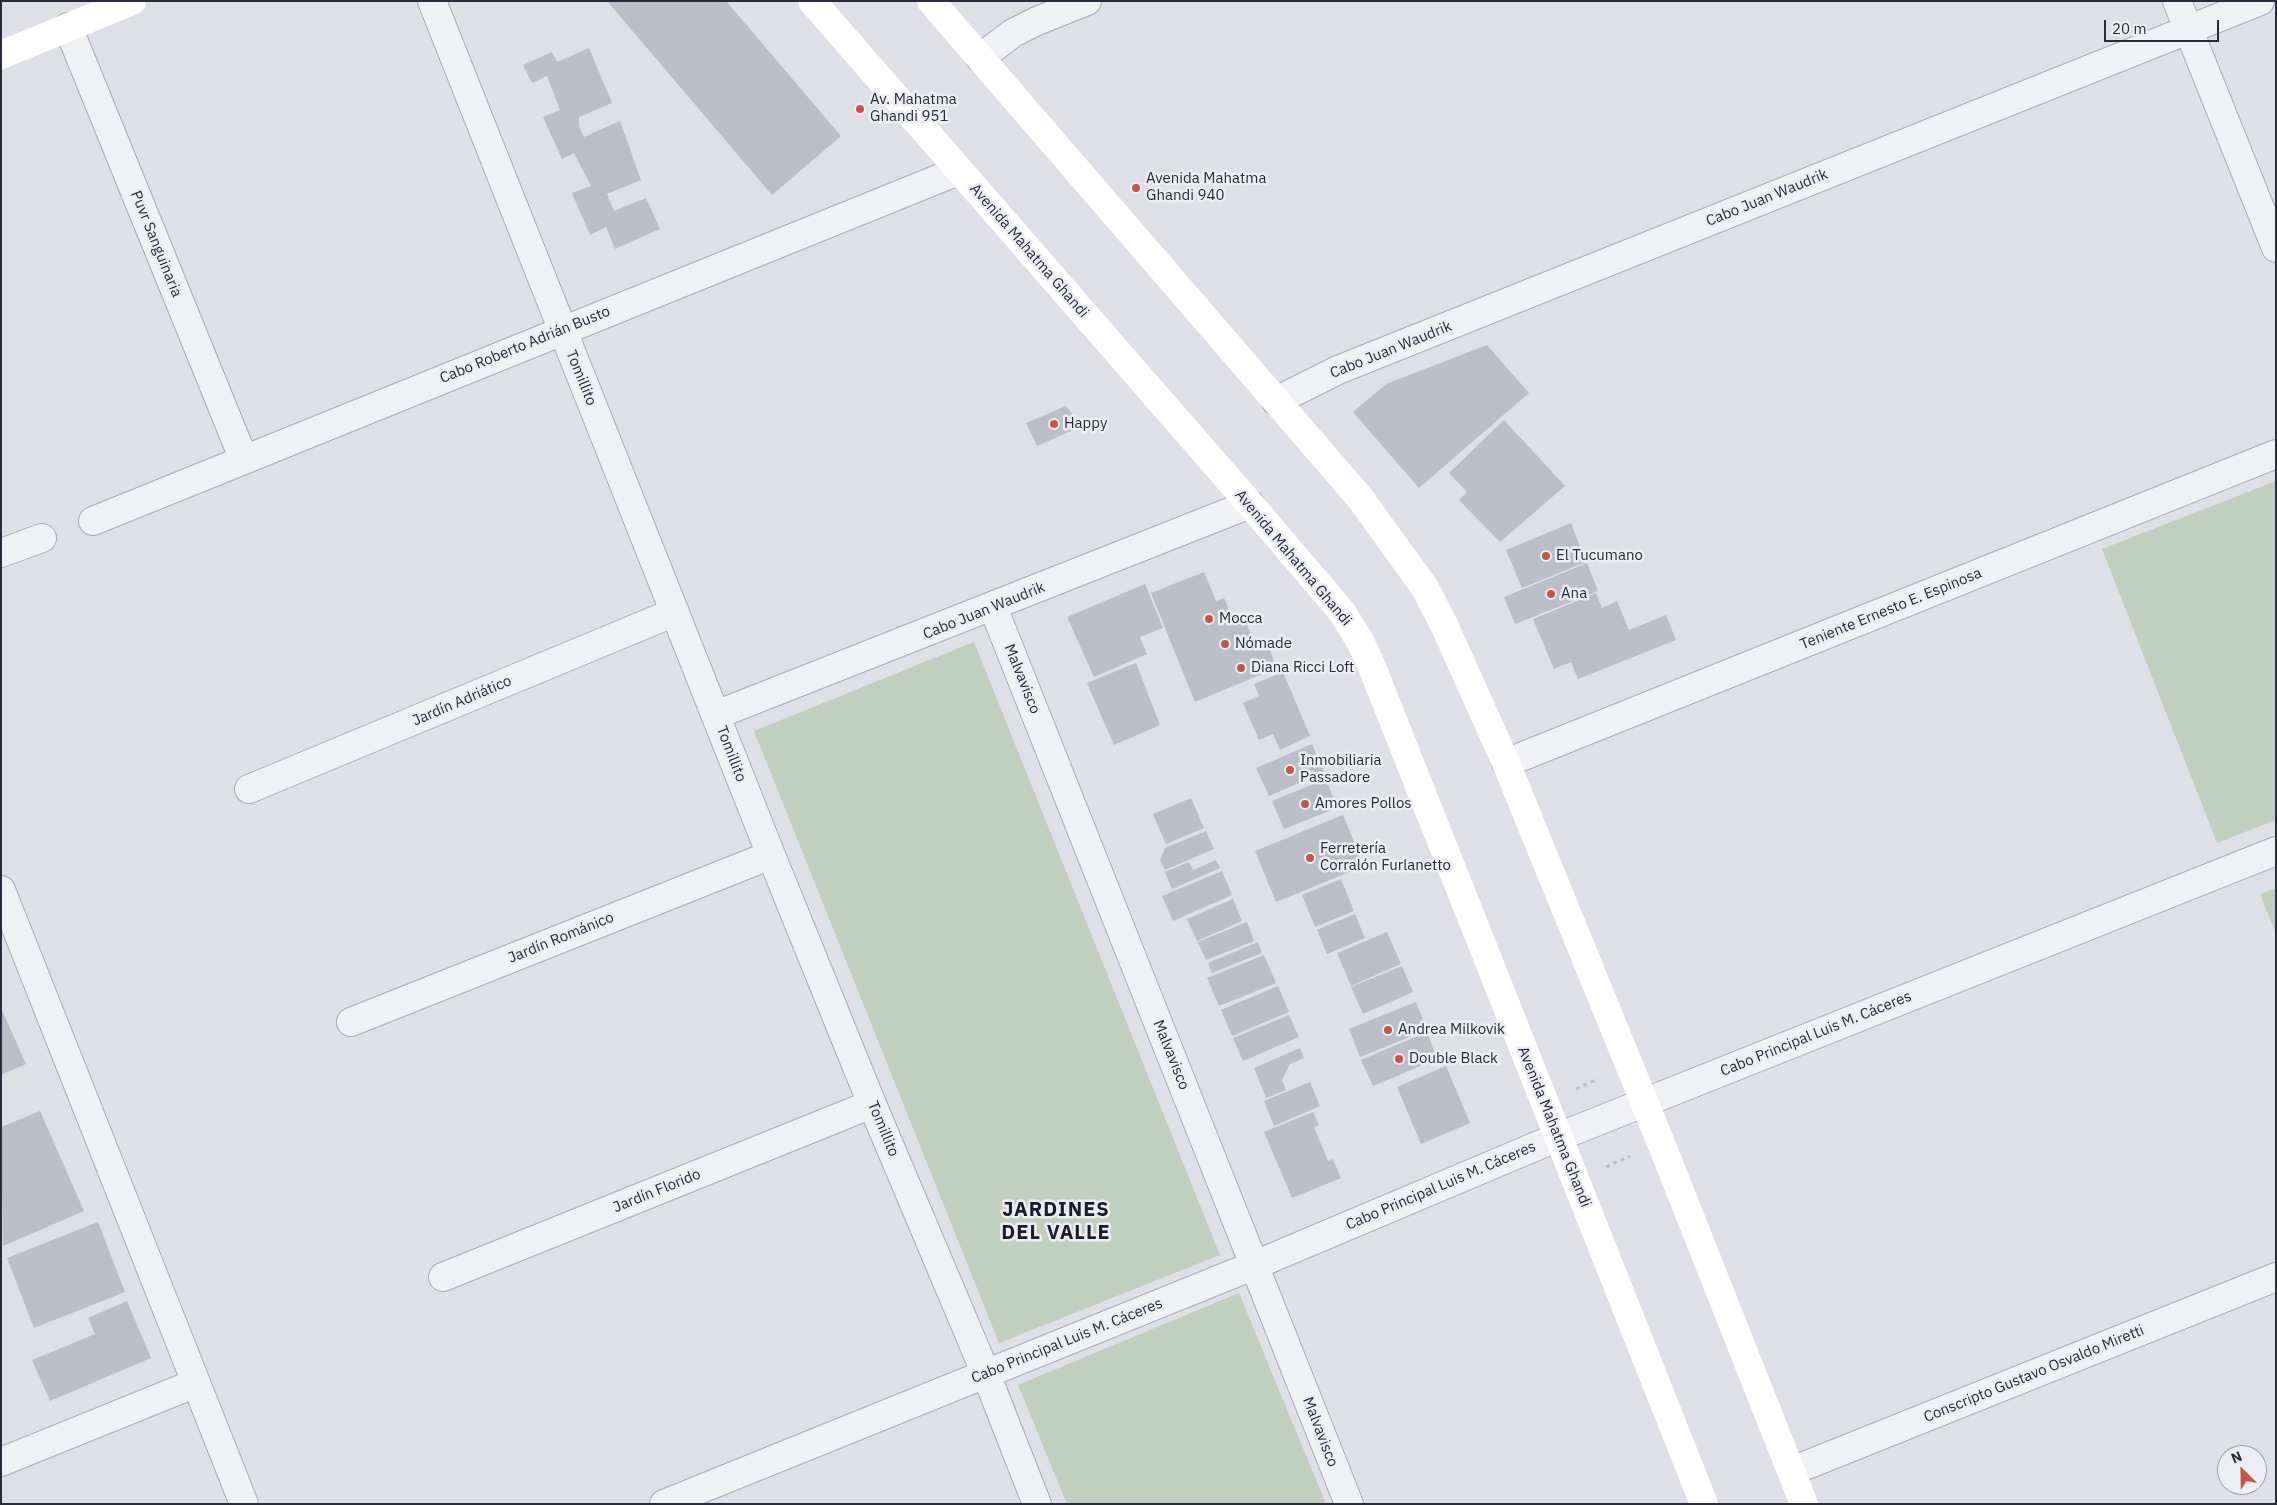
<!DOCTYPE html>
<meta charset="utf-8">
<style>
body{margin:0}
#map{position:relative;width:2277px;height:1505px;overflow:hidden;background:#dedfe7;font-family:"IBM Plex Sans",sans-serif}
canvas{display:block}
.frame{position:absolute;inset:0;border:2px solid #282a3d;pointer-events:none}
.north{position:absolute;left:2217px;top:1445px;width:50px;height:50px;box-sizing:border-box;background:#edeef4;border:1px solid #9ea0ab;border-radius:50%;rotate:337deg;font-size:14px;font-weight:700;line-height:20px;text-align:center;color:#282a3d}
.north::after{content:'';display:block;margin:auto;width:18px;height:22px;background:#c85347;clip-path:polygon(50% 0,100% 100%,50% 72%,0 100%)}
.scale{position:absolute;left:2104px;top:20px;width:115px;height:22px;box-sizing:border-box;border:2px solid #282a3d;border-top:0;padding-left:6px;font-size:15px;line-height:18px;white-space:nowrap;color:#282a3d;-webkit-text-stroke:4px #edeef4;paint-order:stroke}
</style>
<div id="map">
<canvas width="2277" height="1505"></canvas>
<div class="frame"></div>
<div class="north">N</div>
<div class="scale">20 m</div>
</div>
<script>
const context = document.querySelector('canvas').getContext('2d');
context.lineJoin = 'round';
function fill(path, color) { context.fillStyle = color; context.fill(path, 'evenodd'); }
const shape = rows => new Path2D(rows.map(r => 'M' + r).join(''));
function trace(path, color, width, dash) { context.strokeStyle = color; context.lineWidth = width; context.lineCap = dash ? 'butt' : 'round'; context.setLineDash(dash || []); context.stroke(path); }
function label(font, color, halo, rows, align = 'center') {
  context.font = font + ' "IBM Plex Sans",sans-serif'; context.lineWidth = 5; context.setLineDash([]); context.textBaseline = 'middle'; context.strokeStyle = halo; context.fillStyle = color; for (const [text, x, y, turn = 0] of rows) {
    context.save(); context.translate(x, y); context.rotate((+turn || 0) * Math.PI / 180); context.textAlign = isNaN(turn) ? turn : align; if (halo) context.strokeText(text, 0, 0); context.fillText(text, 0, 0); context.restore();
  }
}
const green = shape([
 [2276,481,2276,820,2217,843,2102,549],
 [974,642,1220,1255,999,1343,754,731],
 [2276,888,2276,934,2260,894],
 [1239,1293,1326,1504,1067,1504,1018,1385]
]);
const building = shape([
 [607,1,726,1,841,136,772,195],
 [589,48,612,103,579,117,579,126,584,137,620,121,641,180,607,194,614,211,646,198,660,229,615,249,606,227,590,235,572,193,591,186,574,153,562,159,543,117,560,110,547,76,532,83,523,65,552,52,557,62],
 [1487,345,1529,393,1419,488,1353,412,1386,384],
 [1066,406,1082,426,1037,446,1026,423],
 [1504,420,1565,486,1500,542,1459,500,1467,492,1449,473],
 [1571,523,1586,562,1522,588,1506,550],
 [1587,563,1598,591,1515,624,1504,597],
 [1204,572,1216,601,1224,598,1235,624,1245,620,1256,646,1266,641,1277,668,1195,702,1151,593],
 [1145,584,1163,628,1140,637,1147,654,1094,677,1067,617],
 [1596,593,1602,608,1617,601,1629,630,1666,615,1676,640,1578,679,1571,662,1554,669,1533,619],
 [1136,663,1160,725,1114,745,1087,683],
 [1283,672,1310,736,1280,750,1273,734,1259,740,1243,703,1259,696,1254,684],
 [1312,744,1324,772,1269,796,1256,768],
 [1326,779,1337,808,1284,829,1272,801],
 [1191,798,1204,828,1166,844,1153,814],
 [1343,815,1364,866,1276,902,1255,851],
 [1206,831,1214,849,1165,870,1160,860,1165,848],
 [1216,860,1220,868,1172,889,1165,872,1189,862,1193,870],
 [1222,871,1232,895,1173,921,1162,896],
 [1341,879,1354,911,1315,927,1302,895],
 [1233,899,1242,921,1197,941,1187,919],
 [1355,914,1365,938,1327,954,1317,930],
 [1247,922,1254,941,1206,960,1198,942],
 [1387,932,1401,964,1351,986,1337,953],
 [1258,942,1262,953,1212,973,1208,963],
 [1264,955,1276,983,1219,1006,1207,978],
 [1402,966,1413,992,1363,1014,1351,987],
 [1278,986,1289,1012,1232,1036,1221,1010],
 [1416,1002,1427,1030,1360,1057,1349,1029],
 [1,1008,26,1064,1,1075],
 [1289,1015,1299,1037,1243,1061,1233,1038],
 [1427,1032,1437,1059,1373,1086,1361,1060],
 [1300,1048,1304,1058,1290,1064,1282,1080,1286,1090,1266,1098,1254,1068],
 [1446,1066,1470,1123,1421,1144,1397,1087],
 [1310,1082,1320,1106,1274,1126,1264,1101],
 [40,1111,84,1211,3,1246,1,1127],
 [1313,1112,1319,1125,1314,1127,1328,1161,1333,1159,1341,1178,1292,1198,1264,1132],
 [98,1222,125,1292,34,1328,7,1258],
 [127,1301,151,1358,50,1401,32,1360,95,1334,88,1318]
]);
const path = shape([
 [1576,1089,1598,1079],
 [1606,1167,1630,1156]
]);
const street = shape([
 [432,1,771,855,872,1104,986,1374,1037,1504],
 [2177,1,2276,248],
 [68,27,244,460],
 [980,58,1013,33,1037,21,1087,1],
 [1276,401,1338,370,2260,1],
 [93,521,958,171],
 [1,553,42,538],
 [993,607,1349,1504],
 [716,715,1250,504],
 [1506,763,2276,454],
 [249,789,675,612],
 [1,890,244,1504],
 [351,1022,771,855],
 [443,1277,872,1104],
 [1,1462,196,1383],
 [1792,1471,2276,1277],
 [664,1504,1255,1265,1558,1137,2276,851]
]);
const secondary = shape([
 [812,1,1250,504,1342,612,1360,641,1370,662,1704,1504],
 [931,1,1360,498,1425,588,1445,627,1506,763,1661,1143,1804,1504],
 [1,55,132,1]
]);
const markers = [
 [860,109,5,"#c85347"],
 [1136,188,5,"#c85347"],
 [1054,424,5,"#c85347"],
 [1546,556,5,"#c85347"],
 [1551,594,5,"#c85347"],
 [1209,619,5,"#c85347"],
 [1225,644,5,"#c85347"],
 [1241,668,5,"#c85347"],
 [1290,770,5,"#c85347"],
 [1305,804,5,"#c85347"],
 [1310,858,5,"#c85347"],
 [1388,1030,5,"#c85347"],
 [1399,1059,5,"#c85347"]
];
const poiNames = [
 ["Av. Mahatma",870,100],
 ["Ghandi 951",870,117],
 ["Avenida Mahatma",1146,179],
 ["Ghandi 940",1146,196],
 ["Happy",1064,424],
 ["El Tucumano",1556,556],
 ["Ana",1561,594],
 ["Mocca",1219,619],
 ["Nómade",1235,644],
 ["Diana Ricci Loft",1251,668],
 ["Inmobiliaria",1300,761],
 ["Passadore",1300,778],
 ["Amores Pollos",1315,804],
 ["Ferretería",1320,849],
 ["Corralón Furlanetto",1320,866],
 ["Andrea Milkovik",1398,1030],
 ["Double Black",1409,1059]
];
const streetNames = [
 ["Cabo Juan Waudrik",1767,198,-22],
 ["Puvr Sanguinaria",156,244,68],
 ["Avenida Mahatma Ghandi",1029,251,49],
 ["Cabo Roberto Adrián Busto",525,345,-22],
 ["Cabo Juan Waudrik",1391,350,-22],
 ["Tomillito",581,378,68],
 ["Avenida Mahatma Ghandi",1293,558,50],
 ["Teniente Ernesto E. Espinosa",1891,609,-22],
 ["Cabo Juan Waudrik",984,611,-22],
 ["Malvavisco",1022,679,68],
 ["Jardín Adriático",462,701,-23],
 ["Tomillito",731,754,69],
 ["Jardín Románico",561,938,-22],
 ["Cabo Principal Luis M. Cáceres",1816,1034,-22],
 ["Malvavisco",1171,1055,68],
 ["Avenida Mahatma Ghandi",1554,1127,68],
 ["Tomillito",883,1129,67],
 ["Cabo Principal Luis M. Cáceres",1441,1186,-23],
 ["Jardín Florido",657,1191,-22],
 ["Cabo Principal Luis M. Cáceres",1067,1341,-22],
 ["Conscripto Gustavo Osvaldo Miretti",2034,1374,-22],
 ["Malvavisco",1320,1432,69]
];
const districtNames = [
 ["JARDINES",1056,1210],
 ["DEL VALLE",1056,1233]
];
fill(green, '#bfd0bf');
fill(building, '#bbbdc9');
trace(street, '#a7a9b4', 30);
trace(path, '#bcbdc5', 3, [4, 4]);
trace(street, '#f0f1f5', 28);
trace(secondary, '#fff', 28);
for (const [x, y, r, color] of markers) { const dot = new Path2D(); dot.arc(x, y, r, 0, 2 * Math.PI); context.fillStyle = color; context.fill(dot); trace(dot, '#edeef4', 2); }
label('15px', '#282a3d', '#edeef4', poiNames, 'left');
label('15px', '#282a3d', '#edeef4', streetNames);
context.letterSpacing = '1px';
label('bold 20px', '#1a1c2d', '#edeef4', districtNames);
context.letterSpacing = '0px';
</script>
